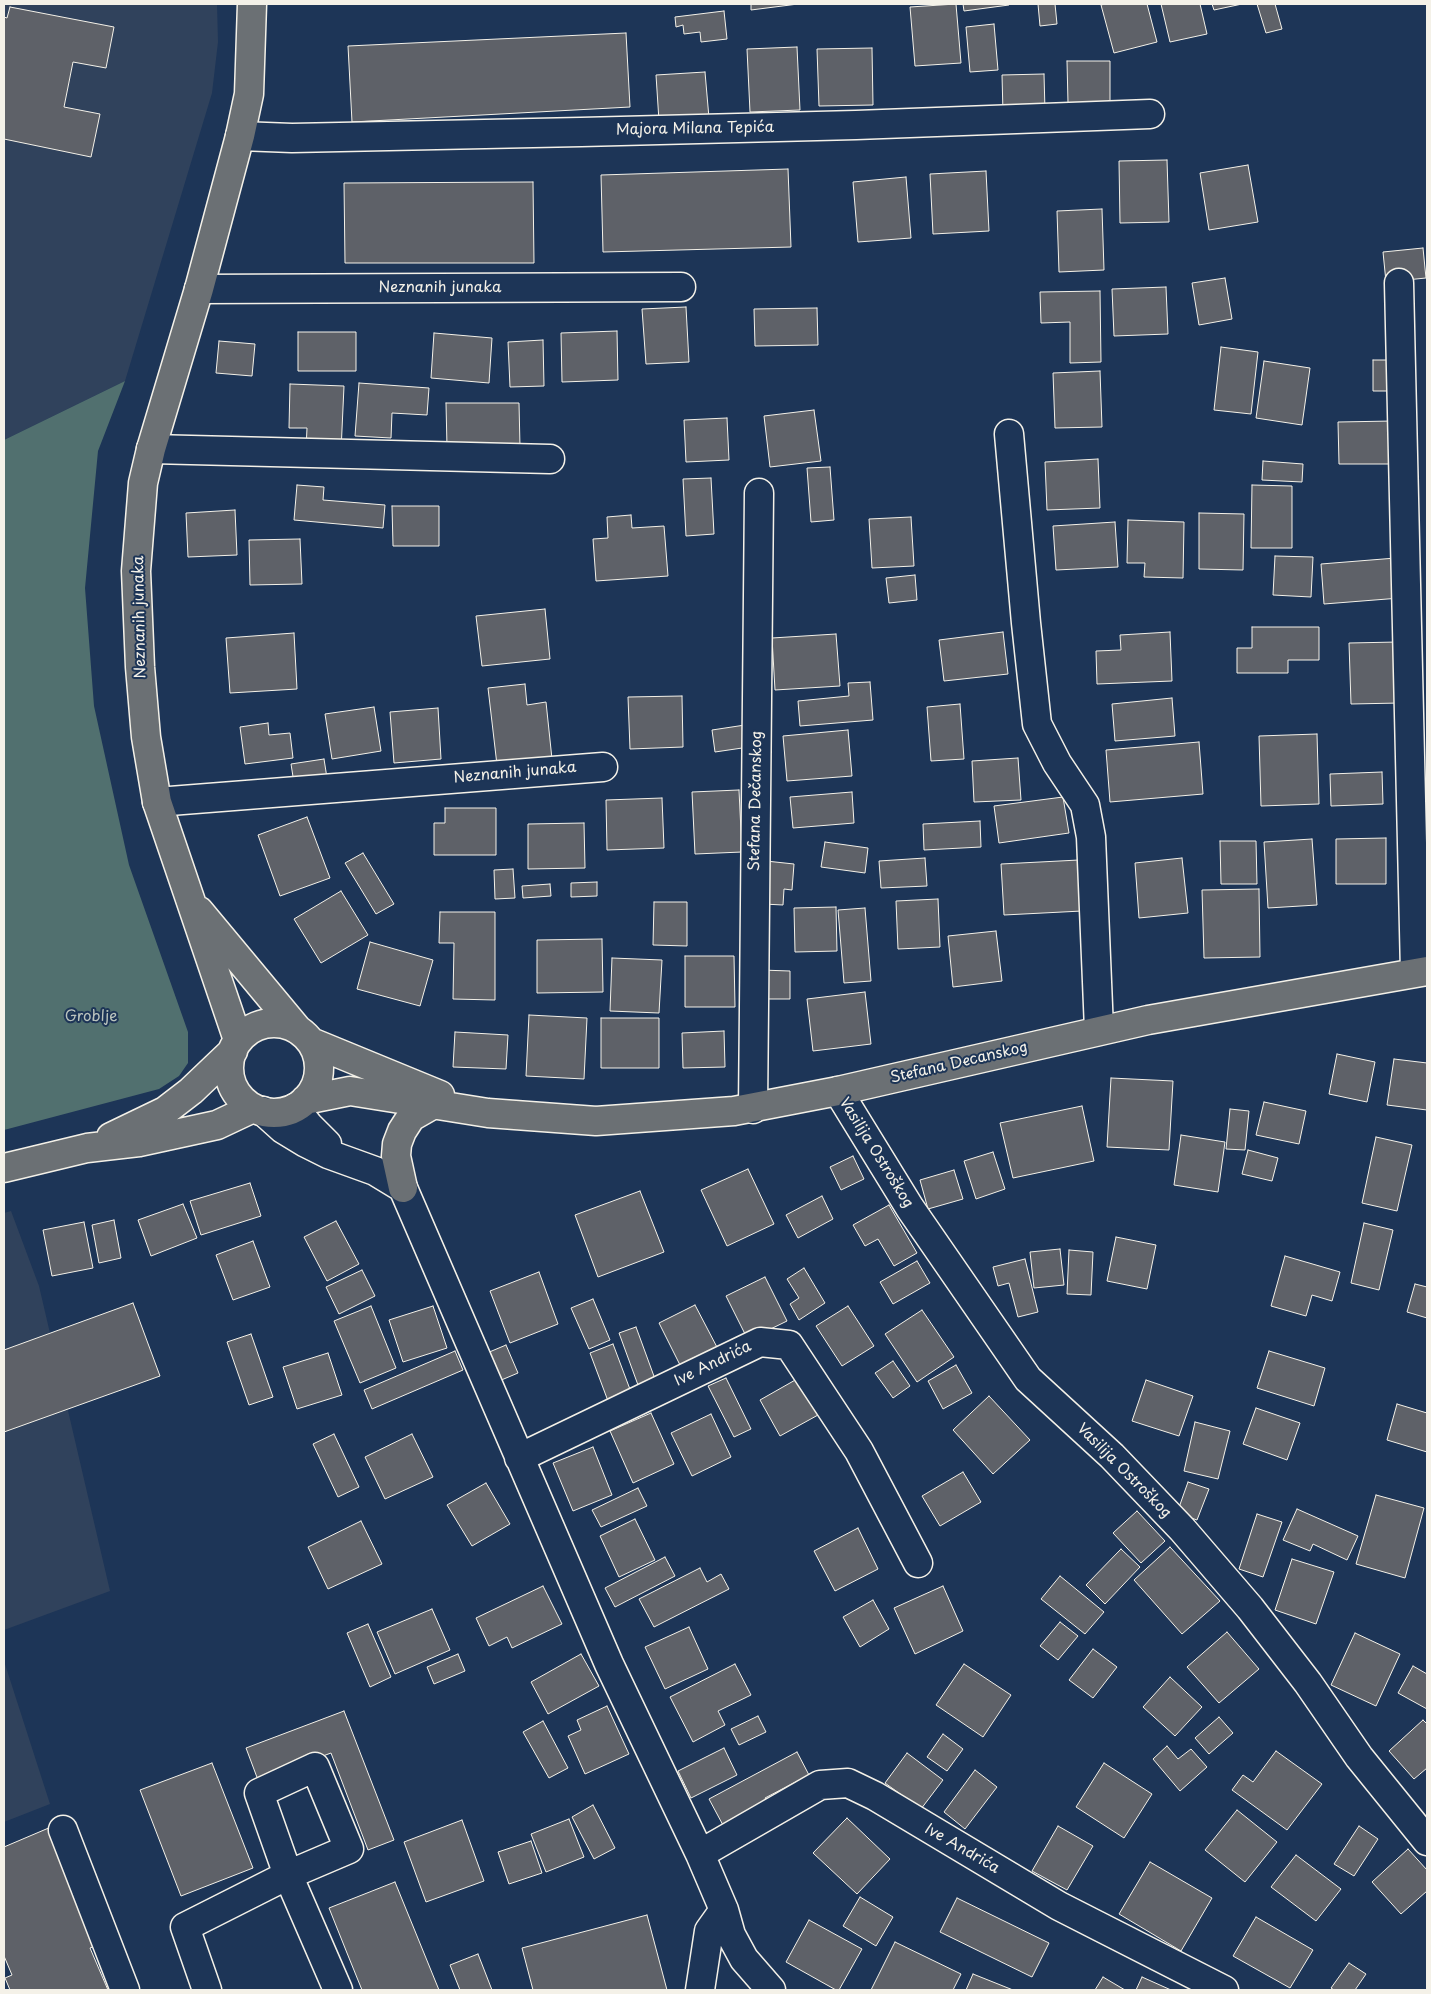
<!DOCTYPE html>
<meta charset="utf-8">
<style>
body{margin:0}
#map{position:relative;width:1431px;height:1994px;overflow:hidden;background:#1d3557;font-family:"Playpen Sans",sans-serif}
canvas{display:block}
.frame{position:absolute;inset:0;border:5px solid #f4f1e8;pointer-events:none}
</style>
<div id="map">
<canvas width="1431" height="1994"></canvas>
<div class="frame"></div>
</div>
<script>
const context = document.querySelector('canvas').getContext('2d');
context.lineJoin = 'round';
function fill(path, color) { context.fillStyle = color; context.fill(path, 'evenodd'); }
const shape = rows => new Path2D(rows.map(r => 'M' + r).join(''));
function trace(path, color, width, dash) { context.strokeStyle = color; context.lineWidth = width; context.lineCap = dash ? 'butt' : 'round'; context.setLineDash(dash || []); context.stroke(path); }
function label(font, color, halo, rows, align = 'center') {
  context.font = font + ' "Playpen Sans",sans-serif'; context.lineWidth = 4; context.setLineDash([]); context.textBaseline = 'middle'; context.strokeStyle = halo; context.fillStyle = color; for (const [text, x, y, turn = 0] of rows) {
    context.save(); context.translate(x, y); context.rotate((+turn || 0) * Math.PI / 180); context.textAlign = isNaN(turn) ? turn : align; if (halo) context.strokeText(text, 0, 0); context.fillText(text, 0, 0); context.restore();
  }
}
const built = shape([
 [4,4,217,4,218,42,212,93,125,381,4,440],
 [11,1211,39,1286,110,1591,4,1630,4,1213],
 [4,1661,50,1804,4,1822]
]);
const green = shape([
 [125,381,98,451,85,588,94,706,129,865,188,1032,188,1063,179,1076,159,1089,4,1130,4,440]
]);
const building = shape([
 [751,4,798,4,751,10,751,4],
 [956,4,961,63,915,66,910,7,956,4],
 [963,4,1009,4,1009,5,964,11,963,4],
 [1038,4,1055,4,1057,24,1040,26,1038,4],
 [1105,4,1147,4,1157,42,1114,53,1101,5,1105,4],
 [1161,4,1200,4,1207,34,1170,42,1161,4],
 [1212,4,1242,4,1214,10,1212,4],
 [1257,4,1275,4,1282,29,1266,33,1257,4],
 [10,7,114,27,106,68,73,62,64,107,100,114,91,157,4,139,4,17,7,18,10,7],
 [724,11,727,39,701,42,700,32,684,34,683,25,676,27,675,17,724,11],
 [994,24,998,70,970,72,966,27,994,24],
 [626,33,630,107,352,122,348,46,626,33],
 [797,47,800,110,750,112,747,49,797,47],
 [872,48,873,105,819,106,817,49,872,48],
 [1067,61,1110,61,1110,103,1068,103,1067,61],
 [705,72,709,118,659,121,656,75,705,72],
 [1044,74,1045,111,1003,113,1002,75,1044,74],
 [1167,160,1169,222,1120,223,1119,161,1167,160],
 [1248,165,1258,222,1209,230,1200,173,1248,165],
 [788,169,791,247,603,252,601,175,788,169],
 [986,171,989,231,933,234,930,174,986,171],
 [906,177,911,238,858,242,853,182,906,177],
 [533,182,534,263,345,263,344,183,533,182],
 [1102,209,1104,270,1059,272,1057,211,1102,209],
 [1423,248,1426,278,1386,282,1383,252,1423,248],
 [1225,278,1232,319,1199,325,1192,283,1225,278],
 [1166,287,1168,334,1114,336,1112,289,1166,287],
 [1100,291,1101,362,1070,363,1070,322,1041,323,1040,292,1100,291],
 [686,307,689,362,646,364,642,309,686,307],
 [817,308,818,345,755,346,754,309,817,308],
 [617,331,618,380,562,382,561,333,617,331],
 [298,332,356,332,356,371,298,371,298,332],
 [434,333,492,338,489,383,431,378,434,333],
 [543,340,544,386,510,387,508,342,543,340],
 [219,341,255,344,252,376,216,373,219,341],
 [1221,347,1258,352,1251,414,1214,410,1221,347],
 [1373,360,1398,360,1398,391,1373,391,1373,360],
 [1264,361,1310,368,1302,425,1256,418,1264,361],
 [1100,371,1102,427,1055,428,1053,373,1100,371],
 [359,383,429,388,427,415,392,413,391,438,355,436,359,383],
 [290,384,344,386,341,451,306,449,307,428,289,428,290,384],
 [446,403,519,403,520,447,447,447,446,403],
 [814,410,821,461,770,467,764,416,814,410],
 [727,418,729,460,686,462,684,420,727,418],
 [1393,421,1393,464,1339,464,1338,422,1393,421],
 [1098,459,1100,508,1047,510,1045,462,1098,459],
 [1263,461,1303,464,1302,482,1262,480,1263,461],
 [830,467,834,520,811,522,807,468,830,467],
 [711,478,714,534,686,536,683,479,711,478],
 [297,485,324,487,323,500,385,505,383,528,294,520,297,485],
 [1252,485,1292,486,1292,548,1251,548,1252,485],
 [392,506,439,506,439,546,393,546,392,506],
 [235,510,237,555,188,557,186,513,235,510],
 [1199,513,1244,514,1243,570,1199,569,1199,513],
 [631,515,632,528,664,526,668,576,596,581,593,539,608,538,607,517,631,515],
 [911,517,914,566,872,568,869,519,911,517],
 [1128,520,1184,522,1183,578,1144,577,1145,563,1127,563,1128,520],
 [1115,522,1118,567,1056,570,1053,526,1115,522],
 [300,539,302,584,250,585,249,540,300,539],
 [1275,556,1313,557,1311,597,1273,595,1275,556],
 [1396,558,1400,598,1324,604,1321,564,1396,558],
 [915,575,917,600,889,603,886,578,915,575],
 [545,609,550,659,482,666,476,616,545,609],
 [1252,627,1319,627,1319,660,1288,660,1288,673,1237,673,1237,648,1252,648,1252,627],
 [1003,632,1008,674,944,681,939,640,1003,632],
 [1170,632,1172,681,1097,684,1096,651,1121,650,1120,635,1170,632],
 [294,633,297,689,230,693,226,638,294,633],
 [836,634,840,686,775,690,772,638,836,634],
 [1398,642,1400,703,1351,704,1349,643,1398,642],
 [870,682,873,720,800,726,798,701,849,696,848,683,870,682],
 [525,684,527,705,546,702,552,759,497,765,488,688,525,684],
 [682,696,683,747,630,749,628,697,682,696],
 [1172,698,1175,736,1115,741,1112,704,1172,698],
 [960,704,964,759,931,761,927,707,960,704],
 [374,707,381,751,332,759,325,714,374,707],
 [438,708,441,759,394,763,390,712,438,708],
 [268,723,269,735,290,733,293,758,245,764,240,727,268,723],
 [745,725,749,747,715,752,712,730,745,725],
 [848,730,852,776,787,781,783,736,848,730],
 [1317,734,1319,804,1261,806,1259,736,1317,734],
 [1199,742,1203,794,1110,802,1106,750,1199,742],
 [1018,758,1021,800,974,802,972,761,1018,758],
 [324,759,327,778,294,783,291,764,324,759],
 [1382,772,1383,804,1331,806,1330,774,1382,772],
 [739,790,742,852,695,854,692,792,739,790],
 [852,792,854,823,793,828,790,797,852,792],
 [1063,797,1069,833,999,843,994,806,1063,797],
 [662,798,664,848,607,850,606,800,662,798],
 [445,808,496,808,496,855,434,855,434,823,445,823,445,808],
 [307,817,330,878,280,896,258,835,307,817],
 [980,821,981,847,924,850,923,824,980,821],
 [584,823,585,868,528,869,528,824,584,823],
 [1386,838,1386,884,1336,884,1336,839,1386,838],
 [1312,839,1317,905,1268,908,1264,842,1312,839],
 [1220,841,1256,841,1257,884,1221,884,1220,841],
 [825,842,868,848,865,873,821,867,825,842],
 [363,853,394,904,376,914,345,863,363,853],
 [925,858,927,886,881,888,879,861,925,858],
 [1182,858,1188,913,1139,918,1135,863,1182,858],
 [1079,860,1082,911,1004,915,1001,864,1079,860],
 [766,861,794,864,792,890,784,889,783,905,763,904,766,861],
 [513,869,515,898,495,899,494,870,513,869],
 [597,882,597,896,571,897,571,883,597,882],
 [550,884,551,896,523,898,522,886,550,884],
 [1259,889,1260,957,1204,958,1202,890,1259,889],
 [341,891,368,935,321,963,294,919,341,891],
 [938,899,940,947,898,949,896,901,938,899],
 [654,902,687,902,687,946,653,945,654,902],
 [836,907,837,951,795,952,794,908,836,907],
 [865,908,871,981,844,983,838,910,865,908],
 [440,912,495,912,495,1000,453,999,454,943,439,943,440,912],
 [996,931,1002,981,953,987,948,936,996,931],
 [602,939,603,992,537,993,537,940,602,939],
 [370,942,433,960,420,1006,357,989,370,942],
 [685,956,734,956,735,1007,685,1007,685,956],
 [612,958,662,960,659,1013,610,1011,612,958],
 [761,970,790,971,790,999,761,999,761,970],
 [865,992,871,1044,813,1051,807,999,865,992],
 [529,1015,587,1018,584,1079,526,1076,529,1015],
 [601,1018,659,1018,659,1068,601,1068,601,1018],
 [724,1031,725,1067,683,1068,682,1033,724,1031],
 [455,1032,508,1035,506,1069,453,1067,455,1032],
 [1337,1054,1375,1062,1367,1102,1329,1094,1337,1054],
 [1394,1059,1427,1063,1427,1110,1387,1105,1394,1059],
 [1111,1078,1173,1081,1169,1150,1107,1147,1111,1078],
 [1264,1102,1306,1111,1299,1144,1256,1135,1264,1102],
 [1082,1106,1094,1161,1013,1178,1000,1123,1082,1106],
 [1230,1109,1249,1111,1245,1150,1226,1149,1230,1109],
 [1181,1135,1225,1142,1218,1192,1174,1185,1181,1135],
 [1376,1137,1412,1145,1397,1211,1362,1203,1376,1137],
 [1248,1150,1278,1158,1272,1181,1242,1174,1248,1150],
 [993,1152,1005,1189,976,1199,964,1161,993,1152],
 [853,1156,864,1179,841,1190,830,1167,853,1156],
 [748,1169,774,1224,727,1246,701,1190,748,1169],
 [954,1170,963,1199,928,1209,920,1180,954,1170],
 [250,1183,261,1216,201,1235,190,1201,250,1183],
 [640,1191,664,1252,598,1277,575,1215,640,1191],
 [822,1196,833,1219,798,1238,786,1215,822,1196],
 [183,1204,197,1238,151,1256,138,1220,183,1204],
 [889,1205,917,1253,894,1266,878,1239,865,1246,853,1225,889,1205],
 [114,1220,121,1258,99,1263,92,1225,114,1220],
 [336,1221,359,1264,327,1281,304,1237,336,1221],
 [84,1222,93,1268,52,1276,43,1230,84,1222],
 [1364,1223,1393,1230,1379,1290,1351,1283,1364,1223],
 [1116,1237,1156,1245,1147,1289,1107,1281,1116,1237],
 [253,1241,270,1287,233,1300,216,1255,253,1241],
 [1060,1249,1064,1285,1034,1288,1030,1252,1060,1249],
 [1069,1250,1093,1252,1091,1295,1067,1294,1069,1250],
 [1285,1256,1340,1272,1332,1301,1312,1295,1306,1316,1271,1306,1285,1256],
 [1025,1259,1038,1312,1018,1317,1009,1283,998,1286,993,1267,1025,1259],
 [917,1261,930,1283,893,1304,880,1282,917,1261],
 [804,1268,825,1303,799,1320,790,1304,799,1298,787,1279,804,1268],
 [362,1270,375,1296,339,1314,326,1287,362,1270],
 [539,1272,558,1324,510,1343,490,1291,539,1272],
 [765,1277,787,1321,748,1340,726,1296,765,1277],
 [1415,1284,1427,1287,1427,1318,1407,1312,1415,1284],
 [593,1299,610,1340,589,1349,571,1308,593,1299],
 [133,1303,160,1376,4,1432,4,1350,133,1303],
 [695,1305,719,1351,682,1369,659,1323,695,1305],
 [371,1306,396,1368,360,1383,334,1321,371,1306],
 [433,1306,447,1348,403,1362,389,1320,433,1306],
 [848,1306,874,1346,842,1366,816,1326,848,1306],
 [922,1310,954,1357,917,1382,885,1334,922,1310],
 [636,1327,655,1379,638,1385,619,1333,636,1327],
 [251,1334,273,1397,249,1405,227,1342,251,1334],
 [613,1344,631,1392,608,1401,590,1353,613,1344],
 [506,1345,518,1373,499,1381,487,1353,506,1345],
 [455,1351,463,1370,372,1409,364,1390,455,1351],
 [1269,1351,1325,1368,1314,1406,1257,1388,1269,1351],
 [328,1353,342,1395,297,1409,283,1367,328,1353],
 [893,1361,910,1386,893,1398,875,1373,893,1361],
 [956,1365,972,1393,943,1409,928,1381,956,1365],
 [726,1378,751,1429,734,1437,708,1386,726,1378],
 [797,1379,818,1415,780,1436,760,1400,797,1379],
 [1146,1380,1193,1396,1179,1436,1132,1421,1146,1380],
 [989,1396,1030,1440,993,1474,953,1430,989,1396],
 [1397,1404,1427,1413,1427,1452,1387,1440,1397,1404],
 [1256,1408,1300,1423,1287,1460,1243,1444,1256,1408],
 [651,1413,674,1464,633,1483,610,1431,651,1413],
 [711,1414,731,1457,692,1476,671,1433,711,1414],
 [1195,1422,1230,1431,1218,1479,1184,1471,1195,1422],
 [334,1434,359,1487,338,1497,313,1444,334,1434],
 [412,1434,433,1477,385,1499,365,1457,412,1434],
 [593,1447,612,1495,573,1511,553,1463,593,1447],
 [963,1472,981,1502,940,1526,922,1496,963,1472],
 [1188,1482,1209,1489,1197,1520,1177,1513,1188,1482],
 [486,1483,510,1524,472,1546,447,1505,486,1483],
 [638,1488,647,1506,601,1527,592,1510,638,1488],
 [1376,1495,1424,1508,1405,1578,1356,1564,1376,1495],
 [1297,1509,1358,1536,1347,1560,1313,1544,1310,1551,1283,1540,1297,1509],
 [1137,1511,1165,1541,1141,1563,1113,1533,1137,1511],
 [1257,1514,1282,1522,1263,1577,1239,1569,1257,1514],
 [635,1519,655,1560,619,1577,600,1536,635,1519],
 [361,1521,382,1564,328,1589,308,1547,361,1521],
 [858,1528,878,1569,835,1591,814,1551,858,1528],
 [1170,1547,1220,1601,1182,1634,1134,1580,1170,1547],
 [1121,1549,1140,1567,1105,1604,1086,1585,1121,1549],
 [665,1557,675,1576,615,1607,605,1588,665,1557],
 [1292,1559,1334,1572,1316,1624,1275,1610,1292,1559],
 [700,1568,707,1582,721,1574,729,1589,654,1627,639,1599,700,1568],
 [1060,1576,1104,1612,1085,1634,1041,1599,1060,1576],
 [543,1586,562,1624,512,1648,507,1637,489,1646,476,1618,543,1586],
 [943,1586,963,1631,915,1654,894,1608,943,1586],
 [873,1600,889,1629,860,1647,843,1617,873,1600],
 [432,1609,450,1650,395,1674,377,1632,432,1609],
 [1060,1622,1078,1636,1058,1660,1040,1646,1060,1622],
 [368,1624,391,1677,370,1687,347,1633,368,1624],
 [689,1627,708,1669,665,1689,645,1647,689,1627],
 [1227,1632,1259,1669,1219,1703,1187,1667,1227,1632],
 [1355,1633,1400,1654,1376,1706,1331,1685,1355,1633],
 [1093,1649,1117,1667,1093,1698,1069,1680,1093,1649],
 [458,1654,465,1671,434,1684,427,1667,458,1654],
 [581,1654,599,1686,548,1714,531,1682,581,1654],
 [735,1664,751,1695,718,1711,725,1725,693,1742,670,1697,735,1664],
 [964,1664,1011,1695,983,1737,936,1705,964,1664],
 [1413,1666,1427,1674,1427,1709,1398,1693,1413,1666],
 [1170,1677,1202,1707,1175,1736,1143,1707,1170,1677],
 [607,1706,629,1754,585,1774,568,1736,581,1730,577,1720,607,1706],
 [344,1711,394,1840,368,1850,331,1753,258,1780,246,1748,344,1711],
 [758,1716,766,1732,739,1745,731,1729,758,1716],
 [1219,1717,1233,1733,1209,1754,1195,1738,1219,1717],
 [1423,1720,1427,1724,1427,1768,1414,1779,1389,1751,1423,1720],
 [543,1721,568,1768,549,1778,523,1732,543,1721],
 [943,1734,963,1749,947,1771,927,1757,943,1734],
 [1167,1746,1178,1759,1191,1749,1207,1767,1180,1791,1153,1759,1167,1746],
 [724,1748,737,1775,691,1798,678,1771,724,1748],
 [1276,1751,1322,1784,1287,1830,1232,1790,1243,1775,1253,1782,1276,1751],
 [797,1752,809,1775,765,1798,769,1804,724,1827,709,1799,797,1752],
 [907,1753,943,1780,921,1809,885,1783,907,1753],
 [212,1763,253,1868,181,1896,140,1790,212,1763],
 [1104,1763,1152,1794,1124,1838,1076,1807,1104,1763],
 [975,1770,997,1787,965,1829,944,1812,975,1770],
 [593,1805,615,1848,594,1859,572,1817,593,1805],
 [1237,1810,1277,1842,1245,1882,1205,1850,1237,1810],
 [847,1818,890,1859,857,1894,813,1853,847,1818],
 [569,1819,584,1857,546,1872,531,1834,569,1819],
 [462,1820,484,1881,426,1902,404,1842,462,1820],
 [1058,1826,1093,1846,1067,1890,1032,1871,1058,1826],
 [1359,1826,1378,1839,1354,1876,1334,1864,1359,1826],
 [51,1827,100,1944,90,1948,108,1990,10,1990,5,1978,12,1975,4,1956,4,1847,51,1827],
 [531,1841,542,1873,509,1884,498,1852,531,1841],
 [1408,1849,1427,1870,1427,1891,1401,1914,1372,1882,1408,1849],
 [1296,1855,1341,1889,1316,1921,1271,1887,1296,1855],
 [1150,1862,1212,1898,1181,1951,1119,1914,1150,1862],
 [395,1882,439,1990,362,1990,347,1953,329,1908,395,1882],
 [860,1897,893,1917,876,1946,843,1926,860,1897],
 [957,1898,1049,1943,1032,1977,940,1932,957,1898],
 [647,1915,667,1990,533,1990,522,1948,647,1915],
 [1256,1917,1313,1950,1290,1988,1233,1956,1256,1917],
 [809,1920,862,1949,839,1990,836,1990,786,1962,809,1920],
 [895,1942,961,1974,953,1990,871,1990,895,1942],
 [478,1954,492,1990,460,1990,450,1965,478,1954],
 [1349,1963,1366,1974,1355,1990,1334,1990,1331,1988,1349,1963],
 [973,1974,1013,1990,966,1990,973,1974],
 [1103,1977,1125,1990,1095,1990,1103,1977],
 [1142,1977,1171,1990,1136,1990,1142,1977]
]);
const minor = shape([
 [240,136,292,138,581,132,856,125,1150,114],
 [1399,283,1415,972],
 [199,289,681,287],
 [1009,434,1026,623,1037,724,1057,763,1085,805,1091,837,1099,1030],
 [151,449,550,459],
 [157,802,603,767],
 [838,1091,910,1208,1028,1379,1112,1456,1182,1529,1250,1608,1308,1683,1359,1757,1427,1841],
 [295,1108,309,1126,327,1144],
 [753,1109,759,493],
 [263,1111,283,1129,306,1143,328,1154,375,1171,403,1188,609,1664,700,1854,724,1910,709,1931,700,1990],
 [519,1458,760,1342,789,1345,859,1451,918,1563],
 [63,1830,125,1990],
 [700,1854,820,1785,848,1783,875,1796,1059,1906,1224,1990],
 [724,1910,731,1935,744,1959,771,1990],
 [207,1990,185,1927,288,1875,349,1849,315,1767,259,1793,288,1875,338,1990]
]);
const major = shape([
 [199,911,298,1030],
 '229 1068a45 45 0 1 1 90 0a45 45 0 1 1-90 0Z',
 [238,1040,157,802,146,737,140,667,136,571,143,483,151,449,199,289,240,136,249,94,252,4],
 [311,1042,440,1095],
 [305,1100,350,1091,488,1113,596,1121,734,1111,838,1091,1148,1020,1427,971],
 [111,1137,165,1111,191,1091,233,1051],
 [4,1168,87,1148,139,1142,217,1125,253,1108],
 [403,1188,396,1156,397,1144,402,1131,411,1117,432,1105]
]);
const streetNames = [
 ["Majora Milana Tepića",695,129,-1],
 ["Neznanih junaka",440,288],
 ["Neznanih junaka",140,617,-91],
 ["Neznanih junaka",515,773,-5],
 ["Stefana Dečanskog",756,801,-89],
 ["Stefana Decanskog",959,1063,-13],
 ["Vasilija Ostroškog",876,1153,58],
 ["Ive Andrića",713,1364,-26],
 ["Vasilija Ostroškog",1124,1471,45],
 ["Ive Andrića",962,1849,30]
];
const parkNames = [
 ["Groblje",91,1017]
];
fill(built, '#30425c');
fill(green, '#51706f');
fill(building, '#5e6168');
trace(building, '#f4f1e8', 1);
trace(minor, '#f4f1e8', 31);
trace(major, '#f4f1e8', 31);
trace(minor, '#1d3557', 28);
trace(major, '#6b7074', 28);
label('15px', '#f4f1e8', '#1d3557', streetNames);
label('15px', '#bbc4be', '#1d3557', parkNames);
</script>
